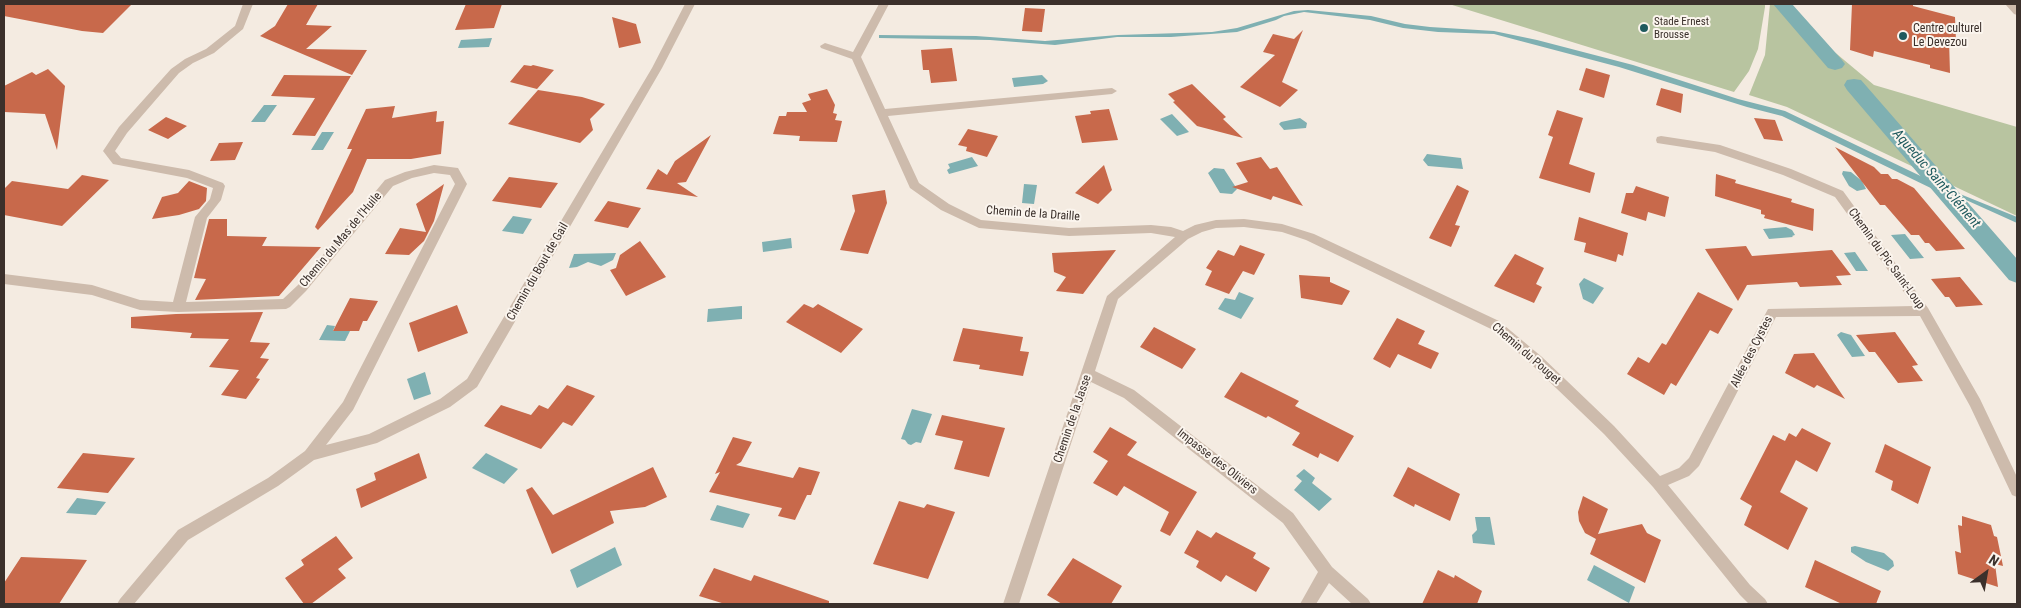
<!DOCTYPE html>
<meta charset="utf-8">
<style>
body{margin:0}
#map{position:relative;width:2021px;height:608px;overflow:hidden;background:#f4ebe1;font-family:"Roboto Condensed",sans-serif}
canvas{display:block}
.frame{position:absolute;inset:0;border:5px solid #3b302b;pointer-events:none}
.north{position:absolute;left:1961px;top:548px;width:50px;height:50px;-webkit-text-stroke:4px #fbf5ee;paint-order:stroke;rotate:32deg;font-size:14px;font-weight:700;line-height:20px;text-align:center;color:#3b302b}
.north::after{content:'';display:block;margin:auto;width:18px;height:22px;background:#3b302b;clip-path:polygon(50% 0,100% 100%,50% 72%,0 100%)}
</style>
<div id="map">
<canvas width="2021" height="608"></canvas>
<div class="frame"></div>
<div class="north">N</div>
</div>
<script>
const context = document.querySelector('canvas').getContext('2d');
context.lineJoin = 'round';
function fill(path, color) { context.fillStyle = color; context.fill(path, 'evenodd'); }
const shape = rows => new Path2D(rows.map(r => 'M' + r).join(''));
function trace(path, color, width, dash) { context.strokeStyle = color; context.lineWidth = width; context.lineCap = dash ? 'butt' : 'round'; context.setLineDash(dash || []); context.stroke(path); }
function label(font, color, halo, rows, align = 'center') {
  context.font = font + ' "Roboto Condensed",sans-serif'; context.lineWidth = 4; context.setLineDash([]); context.textBaseline = 'middle'; context.strokeStyle = halo; context.fillStyle = color; for (const [text, x, y, turn = 0] of rows) {
    context.save(); context.translate(x, y); context.rotate((+turn || 0) * Math.PI / 180); context.textAlign = isNaN(turn) ? turn : align; if (halo) context.strokeText(text, 0, 0); context.fillText(text, 0, 0); context.restore();
  }
}
const green = shape([
 [1449,4,1765,4,1765,7,1758,49,1749,71,1734,92],
 [1770,4,1777,4,1874,85,2017,127,2017,216,1787,107,1749,95,1765,55]
]);
const water = shape([
 [1308,10,1371,16,1405,24,1430,27,1494,31,1537,40,1633,65,1738,99,1785,111,1931,181,1939,192,1782,116,1747,107,1619,67,1494,34,1438,32,1403,28,1370,20,1304,12,1284,16,1276,20,1237,32,1171,37,1117,37,1055,45,990,40,879,38,879,35,976,36,1045,41,1118,35,1212,32,1237,28,1294,11],
 [492,38,489,47,458,48,461,40],
 [1042,75,1048,81,1043,84,1014,87,1012,78],
 [264,105,277,105,265,122,251,122],
 [1172,114,1189,132,1177,136,1160,119],
 [1300,118,1307,123,1306,128,1284,130,1279,124,1281,122],
 [322,132,334,132,323,150,311,150],
 [1427,154,1461,158,1463,169,1428,166,1423,160],
 [972,157,978,166,949,174,947,170,950,168,948,164],
 [1214,168,1224,169,1237,189,1232,194,1220,193,1208,173],
 [1843,171,1851,172,1862,181,1866,189,1857,191,1849,186,1842,174],
 [1024,184,1037,185,1034,204,1022,203],
 [1960,194,2017,217,2017,223,1966,200],
 [513,216,532,219,523,234,502,231],
 [1786,227,1792,230,1795,235,1792,236,1793,237,1769,239,1763,229],
 [1905,234,1924,258,1910,259,1891,235],
 [791,238,792,248,763,252,762,242],
 [1855,252,1868,271,1856,271,1844,253],
 [616,253,613,260,601,266,588,262,577,267,569,268,574,254],
 [1584,278,1604,288,1593,304,1583,299,1579,284],
 [1239,292,1254,298,1241,319,1218,309,1225,298,1235,300],
 [742,306,742,319,707,322,708,309],
 [327,325,335,326,333,331,350,331,345,341,319,340],
 [1841,332,1851,335,1865,356,1852,357,1837,335],
 [425,372,431,394,414,400,407,379],
 [912,409,932,414,921,443,916,442,911,445,908,444,905,440,901,439],
 [486,453,518,469,504,484,472,468],
 [1304,469,1315,478,1312,483,1332,499,1319,511,1294,490,1302,481,1296,476],
 [77,498,106,502,96,515,66,513],
 [717,505,750,514,743,528,710,520],
 [1475,517,1490,517,1495,545,1473,543,1472,535,1477,530],
 [1855,546,1884,553,1893,561,1894,566,1888,571,1866,562,1851,552,1851,547],
 [615,547,622,565,577,588,570,570],
 [1594,565,1635,587,1629,603,1587,580]
]);
const canal = shape([
 [1773,4,1792,4,1842,60,1845,64,1842,68,1835,70,1828,68,1773,4],
 [1854,79,1861,80,2017,259,2017,283,2009,280,1847,90,1844,85,1847,80,1854,79]
]);
const building = shape([
 [4,4,132,4,103,33,82,31,4,16],
 [288,4,318,4,306,25,332,26,306,49,367,50,352,75,260,36,275,26],
 [466,4,502,4,494,28,455,30],
 [1852,4,1913,4,1913,6,1955,17,1956,41,1949,39,1950,73,1930,68,1930,65,1874,51,1873,57,1850,50],
 [1025,8,1045,9,1042,32,1022,31],
 [612,17,636,24,641,43,619,48],
 [1303,30,1282,82,1298,90,1280,107,1240,87,1275,55,1263,52,1273,34,1294,39],
 [952,48,957,81,931,83,929,70,923,70,921,50],
 [524,65,531,66,533,65,554,70,537,89,510,82],
 [1586,68,1610,75,1604,98,1579,90],
 [48,69,65,86,57,150,45,114,4,112,4,86,32,72,36,75],
 [284,75,351,76,315,136,292,135,315,98,271,96],
 [1192,84,1226,117,1223,119,1243,138,1197,126,1173,102,1175,101,1168,94],
 [1661,88,1683,94,1681,113,1656,105],
 [827,89,835,105,833,113,837,114,835,120,842,121,837,142,799,141,800,136,773,134,779,116,786,116,787,112,807,112,802,103,811,100,808,94],
 [538,90,582,97,605,104,590,119,593,130,580,143,508,124],
 [395,106,392,118,437,111,436,122,444,121,441,154,411,159,367,159,353,192,318,230,315,227,352,149,347,149,366,109],
 [1109,109,1118,140,1082,143,1075,116,1091,114,1090,111],
 [1557,110,1583,118,1569,164,1595,173,1590,193,1539,178,1553,137,1548,135],
 [166,117,187,126,168,139,148,130],
 [1754,118,1775,120,1783,141,1764,139],
 [968,129,998,136,987,157,966,151,967,147,958,145],
 [711,135,686,182,677,183,698,197,646,189,658,169,667,175,675,161],
 [243,142,235,160,210,161,219,143],
 [1835,147,1874,167,1881,174,1888,174,1892,179,1897,179,1914,188,1965,249,1936,251,1929,243,1925,243,1919,235,1911,235,1885,205,1880,205],
 [1261,157,1270,169,1277,167,1303,206,1273,196,1271,200,1232,187,1248,182,1236,163],
 [1104,165,1112,190,1098,204,1075,193],
 [1716,174,1736,180,1735,183,1792,199,1791,202,1814,209,1813,231,1764,218,1765,215,1761,214,1761,210,1715,196],
 [82,175,109,180,62,226,4,215,4,189,12,181,68,189],
 [509,177,558,183,541,208,492,201],
 [189,181,207,188,206,201,199,209,179,215,152,219,162,197,178,193],
 [444,184,434,221,424,241,409,255,385,254,400,228,426,232,416,204],
 [1457,185,1469,191,1455,225,1460,226,1451,247,1429,238],
 [1636,186,1669,197,1665,217,1648,212,1646,221,1621,213,1626,193,1633,193],
 [885,190,887,203,868,254,840,250,855,211,852,195],
 [608,201,641,208,628,228,594,221],
 [1579,217,1628,233,1623,256,1618,254,1616,262,1584,252,1586,243,1574,240],
 [209,219,227,219,227,236,267,237,262,246,321,247,279,296,195,300,206,279,194,278],
 [640,241,666,277,626,296,610,270,616,268,620,255],
 [1240,245,1265,254,1254,275,1243,271,1229,294,1205,285,1212,271,1206,268,1218,250,1234,256],
 [1746,246,1752,256,1832,250,1851,275,1836,276,1842,285,1800,287,1797,282,1747,285,1738,301,1705,249],
 [1116,250,1083,294,1056,291,1066,277,1054,272,1052,253],
 [1515,254,1544,268,1536,284,1542,287,1534,303,1494,286],
 [1299,275,1330,277,1330,282,1350,291,1342,305,1301,298],
 [1960,277,1983,305,1956,307,1949,297,1945,297,1931,279],
 [1698,292,1733,309,1718,334,1710,330,1676,386,1671,383,1664,395,1627,374,1638,357,1649,363,1662,343,1666,345],
 [350,298,378,301,367,321,363,321,359,331,333,331],
 [804,304,813,308,818,304,863,329,841,353,786,322],
 [457,305,468,333,418,352,409,323],
 [263,312,250,342,270,343,260,358,269,359,256,378,260,379,246,399,221,395,239,370,209,367,229,339,190,338,192,333,131,328,131,317,176,314],
 [1397,318,1425,331,1418,344,1439,353,1431,369,1398,354,1390,368,1373,359],
 [1154,327,1196,349,1182,369,1140,347],
 [963,328,1023,337,1020,351,1029,352,1023,376,979,369,980,365,953,361],
 [1895,332,1918,365,1912,366,1923,381,1898,383,1875,352,1869,352,1856,335],
 [1814,353,1845,399,1817,385,1814,388,1785,373,1794,354],
 [1241,372,1299,401,1295,406,1354,436,1338,462,1320,453,1318,458,1292,445,1300,433,1268,416,1266,418,1224,397],
 [567,385,595,396,572,426,563,422,541,449,484,426,501,405,531,415,539,405,548,409],
 [942,415,1005,428,989,477,954,469,963,441,935,435],
 [1110,427,1137,442,1127,455,1197,492,1170,536,1160,531,1169,512,1124,486,1117,496,1093,483,1108,461,1093,452],
 [1802,428,1831,443,1817,472,1796,460,1780,492,1808,508,1788,550,1744,525,1752,506,1740,499,1773,435,1785,441,1789,433,1796,437],
 [733,437,752,442,741,462,736,465,793,478,799,467,820,472,811,495,807,495,795,520,778,516,782,508,709,492,720,472,715,474],
 [1885,444,1931,467,1918,504,1891,490,1893,481,1875,472],
 [83,453,135,458,108,493,57,488],
 [419,453,427,478,361,508,356,489,376,480,374,473],
 [653,467,667,497,645,507,610,511,614,523,552,554,526,490,532,487,553,515],
 [1408,467,1460,494,1450,521,1415,504,1414,507,1393,496],
 [1583,496,1608,509,1598,534,1642,524,1647,533,1661,540,1645,583,1590,554,1596,539,1585,533,1579,521,1578,512],
 [899,501,924,508,927,504,955,512,928,579,873,564],
 [1962,516,1991,525,1994,536,1997,537,2003,566,1995,564,1998,587,1958,574,1955,551,1961,553,1958,525,1962,526],
 [1197,530,1211,538,1216,532,1256,553,1253,558,1270,568,1256,592,1226,575,1221,582,1196,567,1199,561,1184,553],
 [336,536,353,558,338,569,346,578,311,604,304,604,285,578,304,565,301,560],
 [21,557,70,559,87,560,59,604,4,604,4,583],
 [1073,558,1122,586,1111,604,1062,604,1047,595],
 [1815,560,1881,591,1876,604,1842,604,1805,587],
 [714,568,751,581,754,575,829,601,829,604,725,604,699,596],
 [1438,570,1454,578,1455,575,1482,591,1477,604,1422,604]
]);
const minor = shape([
 [243,4,253,4,243,29,214,53,193,63,179,73,127,133,115,151,121,158,189,170,223,183,225,186,221,200,207,218,186,302,283,299,298,285,385,180,405,172,434,165,458,168,467,184,353,410,326,445,369,434,440,399,467,379,652,68,685,4,695,4,662,68,477,387,450,407,377,443,314,460,278,486,188,540,134,604,117,604,120,599,178,530,268,478,305,451,343,402,455,184,450,175,434,173,412,178,393,186,306,291,290,307,286,309,178,312,140,310,92,295,4,284,4,274,92,285,140,300,173,302,195,217,210,199,213,188,187,178,113,164,103,151,119,127,171,69,185,59,206,49,235,26,243,4],
 [879,4,889,4,861,57,885,109,1112,88,1117,91,1112,94,888,116,919,183,949,204,981,220,1069,228,1151,225,1171,227,1183,231,1195,225,1216,220,1244,219,1282,224,1314,234,1499,321,1542,357,1614,426,1660,476,1679,468,1689,458,1768,309,1914,306,1835,197,1783,175,1715,152,1657,143,1656,140,1657,137,1661,136,1720,145,1791,169,1843,191,1928,308,1980,399,2017,477,2017,497,2012,495,1970,406,1920,316,1776,317,1699,466,1689,476,1668,485,1750,585,1765,599,1768,604,1749,604,1740,595,1653,487,1604,434,1532,365,1491,329,1306,240,1282,232,1244,227,1216,228,1202,232,1188,239,1118,299,1095,371,1134,390,1293,513,1332,567,1368,599,1371,604,1352,604,1329,583,1316,604,1300,604,1318,572,1283,523,1124,398,1091,382,1019,604,1003,604,1107,296,1175,237,1151,233,1069,236,979,228,941,210,910,188,852,59,821,48,820,46,825,43,853,52,879,4]
]);
const tertiary = shape([
 [2005,4,2015,4,2017,6,2017,15,2014,14,2005,4]
]);
const markers = [
 [1644,28,5,"#1f5a5e"],
 [1903,36,5,"#1f5a5e"]
];
const farPoinames = [
 ["Stade Ernest",1654,22],
 ["Brousse",1654,35]
];
const poiNames = [
 ["Centre culturel",1913,29],
 ["Le Devezou",1913,43]
];
const streetNames = [
 ["Chemin de la Draille",1033,214,4],
 ["Chemin du Mas de l'Huile",341,240,-50],
 ["Chemin du Pic Saint-Loup",1886,259,54],
 ["Chemin du Bout de Gail",538,272,-60],
 ["Allée des Cystes",1752,352,-63],
 ["Chemin du Pouget",1526,354,41],
 ["Chemin de la Jasse",1073,419,-71],
 ["Impasse des Oliviers",1217,462,38]
];
const waterNames = [
 ["Aqueduc Saint-Clément",1936,179,49]
];
fill(green, '#b8c4a0');
fill(water, '#7fb0b2');
fill(canal, '#7fb0b2');
fill(building, '#c8694b');
fill(minor, '#cdbbac');
fill(tertiary, '#cdbbac');
for (const [x, y, r, color] of markers) { const dot = new Path2D(); dot.arc(x, y, r, 0, 2 * Math.PI); context.fillStyle = color; context.fill(dot); trace(dot, '#fbf5ee', 2); }
label('11px', '#3b302b', '#fbf5ee', farPoinames, 'left');
label('12px', '#3b302b', '#fbf5ee', poiNames, 'left');
label('12px', '#3b302b', '#fbf5ee', streetNames);
label('italic 14px', '#1f5a5e', '#fbf5ee', waterNames);
</script>
